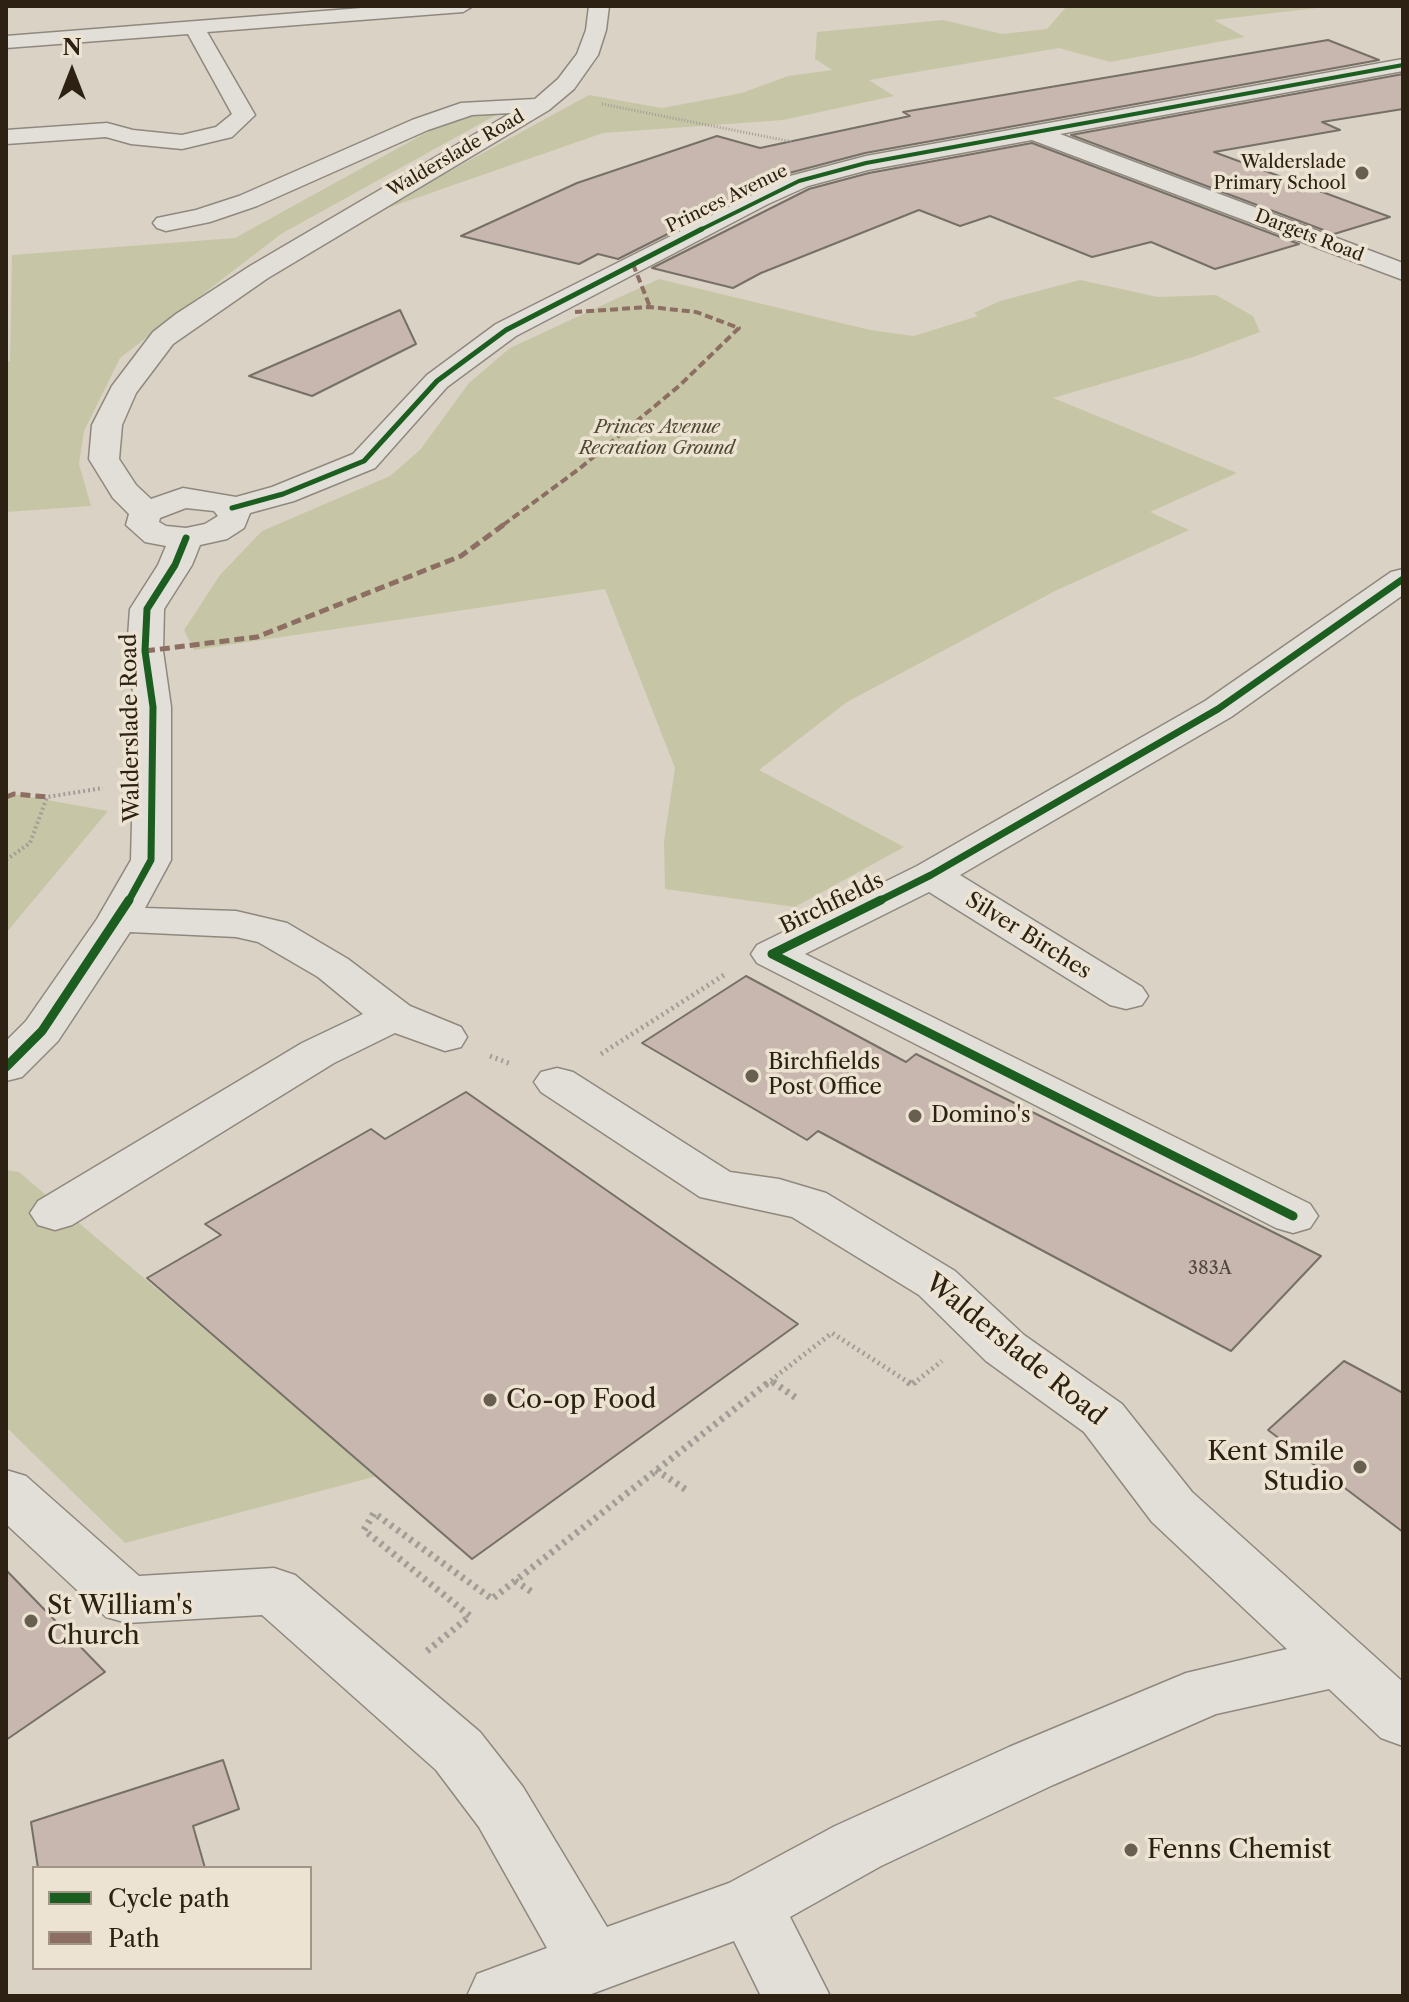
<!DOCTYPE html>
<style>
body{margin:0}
#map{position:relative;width:1409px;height:2002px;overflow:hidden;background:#dad2c4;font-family:"Libre Caslon Text",serif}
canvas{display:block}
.frame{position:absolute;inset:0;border:8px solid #2c2113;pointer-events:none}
.legend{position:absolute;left:32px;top:1866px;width:280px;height:104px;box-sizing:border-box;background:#ede3d2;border:2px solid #a09586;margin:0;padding:10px 14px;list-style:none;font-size:24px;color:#2c2113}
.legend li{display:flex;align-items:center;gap:16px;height:40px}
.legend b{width:40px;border:2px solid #a09586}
.north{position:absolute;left:32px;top:32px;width:80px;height:80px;-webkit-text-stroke:6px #ede3d2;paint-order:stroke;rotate:0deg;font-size:22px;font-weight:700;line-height:32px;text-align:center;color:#2c2113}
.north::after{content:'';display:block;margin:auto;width:28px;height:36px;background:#2c2113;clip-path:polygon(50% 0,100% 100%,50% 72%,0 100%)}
</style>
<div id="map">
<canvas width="1409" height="2002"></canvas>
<div class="frame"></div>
<ul class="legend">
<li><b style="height:10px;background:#1b5e20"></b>Cycle path</li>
<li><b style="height:10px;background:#8d6e63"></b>Path</li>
</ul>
<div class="north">N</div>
</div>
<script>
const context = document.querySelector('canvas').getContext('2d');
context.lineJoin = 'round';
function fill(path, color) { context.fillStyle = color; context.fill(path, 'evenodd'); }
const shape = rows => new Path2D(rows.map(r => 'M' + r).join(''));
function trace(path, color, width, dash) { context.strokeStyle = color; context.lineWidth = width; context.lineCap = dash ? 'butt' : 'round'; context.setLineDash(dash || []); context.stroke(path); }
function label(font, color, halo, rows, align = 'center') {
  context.font = font + ' "Libre Caslon Text",serif'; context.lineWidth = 7; context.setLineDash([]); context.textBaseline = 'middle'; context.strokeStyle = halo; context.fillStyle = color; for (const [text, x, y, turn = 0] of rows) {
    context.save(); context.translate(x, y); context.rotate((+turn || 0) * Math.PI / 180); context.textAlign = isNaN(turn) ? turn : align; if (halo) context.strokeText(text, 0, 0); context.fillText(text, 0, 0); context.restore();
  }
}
const green = shape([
 [1067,6,1334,6,1214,20,1245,37,1110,62,1059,48,869,80,894,96,783,120,603,133,373,213,589,95,662,108,742,93,788,76,832,70,815,59,817,32,943,20,1002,34,1047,29],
 [505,110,281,234,120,358,84,431,79,464,91,506,6,512,6,362,10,361,12,255,235,238,449,120],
 [659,279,870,330,914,336,978,316,974,313,1000,301,1080,280,1158,297,1216,295,1253,316,1260,332,1193,357,1053,398,1237,473,1150,512,1189,530,1055,591,847,702,759,770,904,847,795,907,665,889,664,841,675,768,605,589,194,650,184,630,220,575,262,531,390,476,420,450,469,383,510,348],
 [14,794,108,811,6,933,6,795],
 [6,1170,19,1172,377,1476,125,1543,6,1427]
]);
const building = shape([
 [1328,40,1379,60,865,153,789,173,618,259,598,254,579,264,461,236,577,183,717,136,760,148,910,116,903,112,1328,40],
 [1403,74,1403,109,1322,122,1340,130,1214,152,1390,217,1334,234,1071,135,1403,74],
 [1032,143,1299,244,1215,269,1151,242,1092,257,990,216,960,226,919,210,761,273,733,288,652,268,809,189,869,173,1032,143],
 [400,310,416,344,312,396,249,376,400,310],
 [746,976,906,1062,916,1054,1321,1256,1231,1351,818,1131,807,1140,642,1043,746,976],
 [466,1092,798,1324,472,1559,147,1278,221,1235,205,1224,371,1129,385,1139,466,1092],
 [1344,1361,1403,1393,1403,1532,1268,1430,1344,1361],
 [6,1570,105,1672,6,1740,6,1570],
 [223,1760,239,1809,193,1826,205,1868,38,1868,31,1822,223,1760]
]);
const pathFar3 = shape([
 [602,104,793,142]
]);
const pathFar2 = shape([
 [6,860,30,843,47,797,103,788]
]);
const pathFar1 = shape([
 [601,1054,727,973],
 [490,1056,511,1064],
 [771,1381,776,1384],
 [766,1384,832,1333,911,1384],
 [913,1384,942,1361]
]);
const path = shape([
 [773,1382,799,1400],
 [908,1382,912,1385,915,1382],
 [656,1470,688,1491],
 [515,1581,532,1592],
 [427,1651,470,1616,364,1530,374,1513,492,1599,769,1382]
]);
const minor = shape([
 [387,6,473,6,463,12,207,32,255,115,232,137,182,149,131,144,106,137,6,144,6,130,107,123,133,130,182,135,216,127,232,114,188,34,6,48,6,36,387,6],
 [589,6,609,6,606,30,598,55,574,89,549,110,268,278,173,344,136,393,122,425,119,459,136,485,151,499,183,488,236,497,272,487,353,454,427,375,496,324,790,176,866,156,1403,59,1403,71,1060,134,1403,263,1403,280,1032,140,868,170,808,186,768,204,516,336,447,387,375,468,294,501,250,513,244,528,227,539,200,545,192,565,164,609,163,651,171,707,171,860,145,908,236,911,287,923,348,959,410,1006,461,1027,467,1037,461,1047,445,1051,395,1033,334,1063,72,1225,55,1230,38,1225,30,1213,38,1201,302,1043,363,1014,318,977,258,942,236,937,130,932,58,1041,22,1077,6,1081,6,1041,26,1021,97,919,131,860,135,707,127,651,130,609,158,565,166,546,145,542,126,525,129,514,113,498,89,459,92,425,112,386,153,332,176,314,250,266,511,113,472,115,428,130,257,206,210,222,166,231,157,228,153,223,157,218,196,210,239,196,412,120,461,103,535,99,558,79,577,54,586,30,589,6],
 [186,508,214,511,218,516,205,524,186,528,166,526,159,522,160,518,186,508],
 [1403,569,1403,595,1231,717,960,875,1142,987,1148,996,1142,1005,1126,1009,1110,1005,929,892,805,954,1310,1204,1318,1216,1310,1228,1293,1233,1276,1228,757,963,751,954,757,945,917,866,1205,701,1391,572,1403,569],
 [557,1068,573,1072,730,1172,779,1179,826,1193,955,1271,1024,1335,1122,1404,1192,1492,1403,1682,1403,1746,1381,1738,1329,1689,1216,1714,1053,1785,881,1866,790,1917,830,1996,761,1996,734,1941,586,1996,467,1996,477,1974,547,1948,479,1827,436,1770,262,1615,127,1623,106,1617,6,1524,6,1470,26,1476,139,1576,274,1568,295,1575,480,1732,523,1787,607,1927,729,1883,835,1826,1009,1747,1186,1673,1287,1649,1152,1522,1084,1432,986,1361,919,1295,792,1217,700,1197,541,1092,534,1082,541,1072,557,1068]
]);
const quietFar1 = shape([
 [633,264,650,307],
 [503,525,579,469,679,386,739,328,696,312,650,307,575,312]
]);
const quiet = shape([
 [145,651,257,637,461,556,506,523],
 [6,797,14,794,47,797]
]);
const cyclewayFar3 = shape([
 [698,231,799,181,866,163,1403,65]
]);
const cyclewayFar2 = shape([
 [232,508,283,494,364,461,437,381,506,330,702,229]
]);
const cyclewayFar1 = shape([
 [128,902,151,860,153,707,145,651,147,609,175,565,186,538],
 [877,902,931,875,1218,709,1403,579]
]);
const cycleway = shape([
 [881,900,772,954,1293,1216],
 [6,1067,42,1031,129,900]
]);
const markers = [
 [1362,173,8,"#695f51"],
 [752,1076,8,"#695f51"],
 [915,1116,8,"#695f51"],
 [490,1400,8,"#695f51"],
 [1360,1467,8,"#695f51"],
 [31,1621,8,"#695f51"],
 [1131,1850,8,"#695f51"]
];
const farStreetnames = [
 ["Walderslade Road",456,154,-30],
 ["Princes Avenue",727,199,-26],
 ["Dargets Road",1309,236,21]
];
const farPoinames = [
 ["Walderslade",1346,163],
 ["Primary School",1346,184]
];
const farParknames = [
 ["Princes Avenue",657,428],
 ["Recreation Ground",657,449]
];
const numberNames = [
 ["383A",1210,1269]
];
const streetNames = [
 ["Walderslade Road",131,728,-91],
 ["Birchfields",832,904,-26],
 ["Silver Birches",1028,936,32]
];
const poiNames = [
 ["Birchfields",768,1063],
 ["Post Office",768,1088],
 ["Domino's",931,1116]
];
const nearStreetnames = [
 ["Walderslade Road",1015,1350,39]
];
const nearPoinames = [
 ["Co-op Food",506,1400],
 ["Kent Smile",1344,1452,"right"],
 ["Studio",1344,1482,"right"],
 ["St William's",47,1606],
 ["Church",47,1636],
 ["Fenns Chemist",1147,1850]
];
fill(green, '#c6c6a6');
fill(building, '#c8b7ae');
trace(building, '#767067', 2);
trace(minor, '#8f887f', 3);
trace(pathFar3, '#a29d96', 3, [1, 2]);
trace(pathFar2, '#a29d96', 4, [2, 3]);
trace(pathFar1, '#a29d96', 5, [2, 4]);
trace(path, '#a29d96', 7, [3, 5]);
fill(minor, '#e2dfd8');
trace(quietFar1, '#8d6e63', 4, [8, 4]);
trace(quiet, '#8d6e63', 5, [10, 5]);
trace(cyclewayFar3, '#1b5e20', 4);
trace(cyclewayFar2, '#1b5e20', 5);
trace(cyclewayFar1, '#1b5e20', 7);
trace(cycleway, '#1b5e20', 9);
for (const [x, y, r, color] of markers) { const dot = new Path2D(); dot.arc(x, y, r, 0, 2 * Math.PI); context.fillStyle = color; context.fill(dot); trace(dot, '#ede3d2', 3); }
label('18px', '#2c2113', '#ede3d2', farStreetnames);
label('18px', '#2c2113', '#ede3d2', farPoinames, 'right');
label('italic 18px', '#4e4832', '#ede3d2', farParknames);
label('18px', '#53463a', null, numberNames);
label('22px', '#2c2113', '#ede3d2', streetNames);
label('22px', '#2c2113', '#ede3d2', poiNames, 'left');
label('26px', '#2c2113', '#ede3d2', nearStreetnames);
label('26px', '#2c2113', '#ede3d2', nearPoinames, 'left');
</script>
